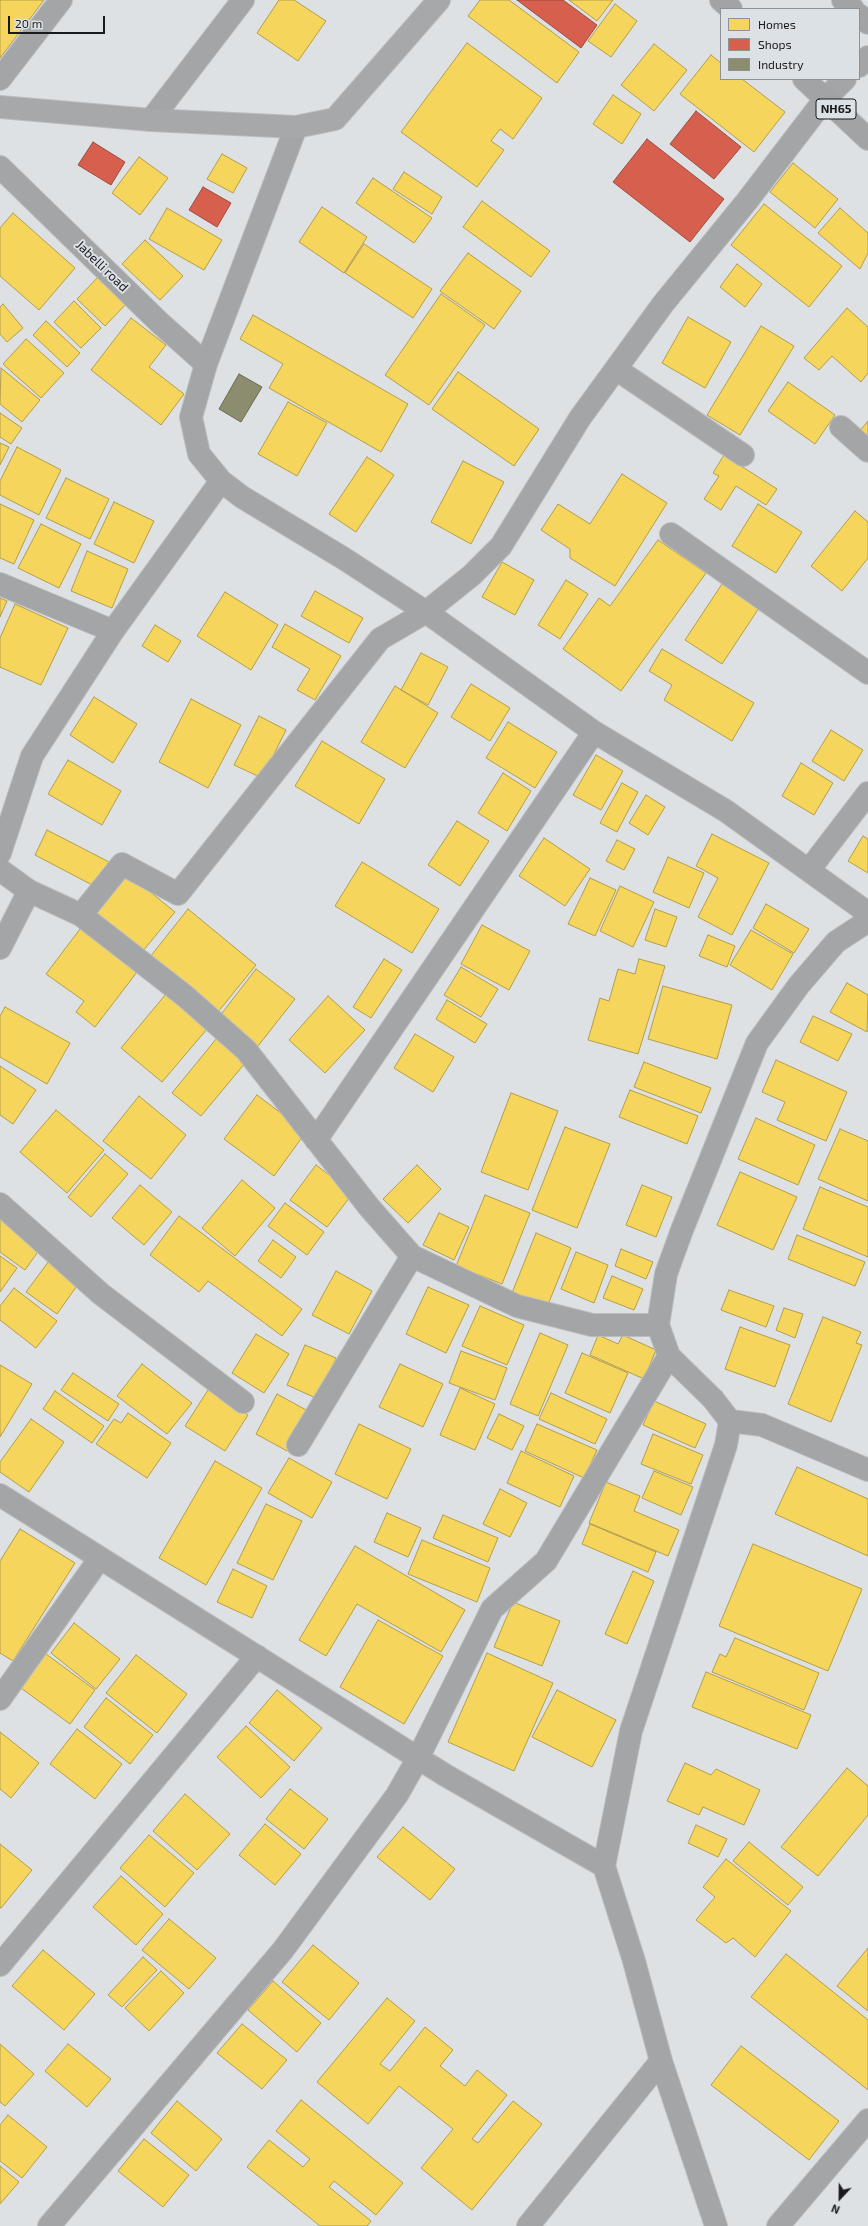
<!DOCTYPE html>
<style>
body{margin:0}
#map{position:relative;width:868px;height:2226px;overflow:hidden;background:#dee1e4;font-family:"Exo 2",sans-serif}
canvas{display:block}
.legend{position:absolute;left:720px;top:8px;width:140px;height:72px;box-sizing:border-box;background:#dce1e6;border:1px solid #8e9195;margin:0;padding:5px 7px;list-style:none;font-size:12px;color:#181a1c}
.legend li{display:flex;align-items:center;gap:8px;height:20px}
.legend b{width:20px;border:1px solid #8e9195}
.north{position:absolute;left:820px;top:2178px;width:40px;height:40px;-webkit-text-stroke:3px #dce1e6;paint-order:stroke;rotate:202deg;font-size:11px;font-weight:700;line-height:16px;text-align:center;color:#181a1c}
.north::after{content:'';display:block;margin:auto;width:14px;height:18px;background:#181a1c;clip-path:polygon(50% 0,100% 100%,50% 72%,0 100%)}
.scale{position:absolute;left:8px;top:16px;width:97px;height:18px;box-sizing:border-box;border:2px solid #181a1c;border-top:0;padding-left:5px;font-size:12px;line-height:14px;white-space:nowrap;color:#181a1c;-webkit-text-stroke:3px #dce1e6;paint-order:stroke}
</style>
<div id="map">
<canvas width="868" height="2226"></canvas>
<ul class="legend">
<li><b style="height:11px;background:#f6d55c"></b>Homes</li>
<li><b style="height:11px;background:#d6604d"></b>Shops</li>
<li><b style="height:11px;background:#8c8c6e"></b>Industry</li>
</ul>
<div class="north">N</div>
<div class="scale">20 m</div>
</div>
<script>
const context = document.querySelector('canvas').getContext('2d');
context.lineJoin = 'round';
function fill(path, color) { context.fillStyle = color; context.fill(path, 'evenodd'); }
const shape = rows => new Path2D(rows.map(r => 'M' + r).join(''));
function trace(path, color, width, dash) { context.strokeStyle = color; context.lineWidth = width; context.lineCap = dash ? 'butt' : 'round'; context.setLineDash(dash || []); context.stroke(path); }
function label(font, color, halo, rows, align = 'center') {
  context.font = font + ' "Exo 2",sans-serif'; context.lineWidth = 4; context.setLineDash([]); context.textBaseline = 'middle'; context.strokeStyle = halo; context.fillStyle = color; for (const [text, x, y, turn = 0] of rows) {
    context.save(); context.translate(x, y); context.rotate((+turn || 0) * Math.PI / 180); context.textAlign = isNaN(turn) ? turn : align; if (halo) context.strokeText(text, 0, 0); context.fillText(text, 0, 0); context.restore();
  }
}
const homes = shape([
 [0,0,44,0,0,58,0,0],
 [279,0,294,0,326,21,298,61,257,33,279,0],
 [480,0,509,0,579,52,557,83,468,16,480,0],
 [569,0,613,0,597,21,569,0],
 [615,4,637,21,611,57,588,41,615,4],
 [467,43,542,98,513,139,500,129,491,141,504,150,477,187,401,132,467,43],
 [654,44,687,70,654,111,621,85,654,44],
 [711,55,721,63,721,79,742,79,785,112,754,152,680,94,711,55],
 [613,95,641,114,622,144,593,124,613,95],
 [222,154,247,168,233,193,207,179,222,154],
 [139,157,168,178,140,215,112,193,139,157],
 [793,163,838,199,815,228,770,192,793,163],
 [404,172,442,197,432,214,393,189,404,172],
 [373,178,432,218,414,243,356,203,373,178],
 [482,201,550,251,531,277,463,227,482,201],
 [764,204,842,266,809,307,731,245,764,204],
 [322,207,367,237,344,273,299,242,322,207],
 [167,208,222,240,204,270,149,239,167,208],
 [840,208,868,233,868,253,860,269,818,233,840,208],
 [13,213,75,268,39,310,0,276,0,228,13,213],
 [145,240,183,276,160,300,122,264,145,240],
 [364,244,432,289,413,318,345,273,364,244],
 [468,253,521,291,494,329,440,291,468,253],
 [737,264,762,284,745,307,720,287,737,264],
 [99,276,127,303,105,326,77,299,99,276],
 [441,294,485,325,429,405,385,375,441,294],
 [74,301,101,328,81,348,54,322,74,301],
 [3,304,23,328,7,342,0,334,0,307,3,304],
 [847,308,868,327,868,373,861,382,832,356,819,370,804,358,847,308],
 [253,315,408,404,381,452,269,388,283,364,240,339,253,315],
 [688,317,731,342,705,388,662,363,688,317],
 [131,318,166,345,149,367,184,394,161,425,91,370,131,318],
 [46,321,80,353,67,367,33,335,46,321],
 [761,326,794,346,740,435,707,415,761,326],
 [26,339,64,373,41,398,3,364,26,339],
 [1,368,40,400,22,422,0,404,1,368],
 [458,372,539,429,514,466,432,409,458,372],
 [788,382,835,415,815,444,768,411,788,382],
 [288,402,327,423,297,476,258,454,288,402],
 [0,413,22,428,11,444,0,437,0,413],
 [868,421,868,442,858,433,868,421],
 [0,443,9,447,0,465,0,443],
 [17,447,61,470,39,515,0,495,0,481,17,447],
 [724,455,777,489,766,505,736,486,721,510,704,499,719,476,713,473,724,455],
 [367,457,394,475,356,532,329,514,367,457],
 [463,461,504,482,471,544,431,522,463,461],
 [622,474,667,503,615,586,570,558,570,549,541,530,558,504,590,524,622,474],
 [66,478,109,499,90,539,46,518,66,478],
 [114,502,154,521,134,563,94,544,114,502],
 [0,504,34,520,14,564,0,558,0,504],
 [758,504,802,532,776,573,732,546,758,504],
 [855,511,868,522,868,558,842,591,811,566,855,511],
 [41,524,81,544,59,588,18,568,41,524],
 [658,540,706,573,621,691,563,649,599,598,610,606,658,540],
 [87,551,128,569,112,608,71,591,87,551],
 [502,562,534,580,515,615,482,597,502,562],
 [566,580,588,594,560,639,538,625,566,580],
 [722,584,759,608,722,664,685,640,722,584],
 [315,591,363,618,349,643,301,616,315,591],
 [225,592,278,625,251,670,197,636,225,592],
 [0,598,7,601,0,617,0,598],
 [15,604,68,628,41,685,0,667,0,638,15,604],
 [285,624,341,656,315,700,297,690,310,669,272,647,285,624],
 [155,625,181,641,168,662,142,646,155,625],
 [662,649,754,703,732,741,664,700,672,685,649,671,662,649],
 [421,653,448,667,428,705,401,690,421,653],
 [471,684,510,708,490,741,451,717,471,684],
 [395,686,438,713,405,768,361,742,395,686],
 [94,697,137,724,113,763,70,735,94,697],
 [191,699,241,725,208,788,159,762,191,699],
 [259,716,286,730,262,778,234,765,259,716],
 [508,722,557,752,535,788,486,758,508,722],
 [831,730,863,750,844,781,812,761,831,730],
 [322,741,385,779,359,824,295,786,322,741],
 [596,755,623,771,601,810,573,795,596,755],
 [68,760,121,791,102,825,48,794,68,760],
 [801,763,833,783,814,815,782,796,801,763],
 [503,773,531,791,507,831,478,813,503,773],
 [622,783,638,792,617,832,600,823,622,783],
 [646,795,665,807,648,835,629,823,646,795],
 [457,821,489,841,460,886,428,865,457,821],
 [47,830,109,862,96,887,35,855,47,830],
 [712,834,769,863,732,935,698,917,718,878,696,866,712,834],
 [863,836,868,839,868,873,848,861,863,836],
 [544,838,590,869,565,906,519,876,544,838],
 [617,840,635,849,624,870,606,861,617,840],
 [668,857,704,873,689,908,653,892,668,857],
 [362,862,439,909,412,953,335,906,362,862],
 [128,874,175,912,142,952,95,915,128,874],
 [590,878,616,890,595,936,568,924,590,878],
 [620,886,654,902,633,947,600,931,620,886],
 [766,904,809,929,794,953,753,928,766,904],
 [188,909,256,965,218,1012,150,957,188,909],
 [655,909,677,917,666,947,645,940,655,909],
 [482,925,530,951,509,990,461,964,482,925],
 [80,929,137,972,95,1027,76,1012,84,1001,46,974,80,929],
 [751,930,793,954,772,990,730,965,751,930],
 [708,935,735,946,727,967,699,956,708,935],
 [384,959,402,970,371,1018,353,1007,384,959],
 [639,959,665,966,638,1054,588,1040,600,998,609,1001,618,969,635,974,639,959],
 [461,967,498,989,481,1017,444,995,461,967],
 [256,969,295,999,258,1046,219,1017,256,969],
 [847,983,868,995,867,1032,830,1012,847,983],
 [663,986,732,1005,717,1059,648,1039,663,986],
 [166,994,207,1029,162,1082,121,1048,166,994],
 [328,996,365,1030,325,1073,289,1040,328,996],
 [447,1000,487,1024,475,1043,436,1019,447,1000],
 [5,1007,70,1043,47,1084,0,1057,0,1016,5,1007],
 [813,1016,852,1034,838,1061,800,1042,813,1016],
 [415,1034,454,1057,433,1092,394,1068,415,1034],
 [217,1038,246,1062,201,1116,172,1093,217,1038],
 [776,1060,847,1092,826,1141,777,1120,785,1102,762,1092,776,1060],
 [644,1062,711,1088,701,1113,634,1087,644,1062],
 [0,1066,36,1090,13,1124,0,1115,0,1066],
 [630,1090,698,1116,687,1144,619,1117,630,1090],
 [511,1093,558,1111,528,1190,481,1172,511,1093],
 [257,1095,306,1132,274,1176,224,1139,257,1095],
 [139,1096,186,1135,151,1179,103,1141,139,1096],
 [56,1110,104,1150,67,1193,20,1152,56,1110],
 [756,1118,815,1145,798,1185,738,1159,756,1118],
 [565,1127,610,1144,577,1228,532,1210,565,1127],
 [840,1129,868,1141,868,1201,818,1179,840,1129],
 [105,1154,128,1174,91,1217,68,1197,105,1154],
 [316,1165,353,1193,327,1227,290,1200,316,1165],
 [417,1165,441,1189,408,1223,383,1199,417,1165],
 [740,1172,797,1197,773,1250,717,1225,740,1172],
 [242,1180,275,1208,235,1256,202,1228,242,1180],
 [140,1185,172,1212,144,1245,112,1218,140,1185],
 [642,1185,672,1197,656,1237,626,1225,642,1185],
 [820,1187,868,1207,868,1257,803,1229,820,1187],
 [485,1195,530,1213,502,1284,456,1266,485,1195],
 [285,1203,324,1232,307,1255,268,1226,285,1203],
 [439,1213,469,1227,454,1260,423,1245,439,1213],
 [0,1215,42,1246,25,1270,0,1252,0,1215],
 [179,1216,302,1309,282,1336,208,1281,199,1292,150,1255,179,1216],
 [536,1233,571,1248,547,1307,512,1293,536,1233],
 [797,1235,865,1262,855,1286,788,1259,797,1235],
 [273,1240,296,1257,281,1278,258,1261,273,1240],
 [621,1249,653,1262,646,1279,615,1266,621,1249],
 [576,1252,608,1265,594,1303,561,1289,576,1252],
 [0,1256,17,1268,0,1292,0,1256],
 [49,1261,79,1283,57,1314,26,1292,49,1261],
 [336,1271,372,1291,349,1334,312,1315,336,1271],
 [612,1276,643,1289,634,1310,603,1298,612,1276],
 [428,1287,469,1305,446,1353,406,1334,428,1287],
 [14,1288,57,1321,36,1348,0,1320,0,1306,14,1288],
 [729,1290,774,1306,766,1327,721,1310,729,1290],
 [480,1306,524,1325,507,1365,462,1346,480,1306],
 [784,1308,803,1314,795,1338,776,1330,784,1308],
 [823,1317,861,1332,856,1343,862,1345,831,1422,788,1404,823,1317],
 [740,1327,790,1345,775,1387,725,1369,740,1327],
 [540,1333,568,1345,538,1416,510,1404,540,1333],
 [256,1334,289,1354,264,1393,232,1373,256,1334],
 [598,1335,618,1344,623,1335,656,1350,644,1379,590,1355,598,1335],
 [305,1345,336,1358,318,1399,287,1385,305,1345],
 [461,1351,507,1368,495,1400,449,1383,461,1351],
 [582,1353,628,1373,610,1413,565,1393,582,1353],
 [142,1364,192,1403,167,1434,117,1396,142,1364],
 [400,1364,443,1384,423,1427,379,1407,400,1364],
 [0,1365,32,1384,0,1437,0,1365],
 [73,1373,119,1404,108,1421,61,1390,73,1373],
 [460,1388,495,1404,475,1450,440,1435,460,1388],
 [208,1390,248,1415,225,1451,185,1426,208,1390],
 [55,1391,104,1426,92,1443,43,1409,55,1391],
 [551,1393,607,1419,595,1444,539,1419,551,1393],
 [277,1394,308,1411,287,1451,256,1434,277,1394],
 [654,1401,706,1424,695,1448,643,1425,654,1401],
 [128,1413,171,1443,147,1478,96,1444,114,1419,121,1423,128,1413],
 [499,1414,524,1426,512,1450,487,1438,499,1414],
 [31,1419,64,1442,29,1492,0,1472,0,1462,31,1419],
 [359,1424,411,1449,387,1499,335,1474,359,1424],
 [537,1424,597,1450,584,1478,525,1451,537,1424],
 [653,1434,703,1455,691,1484,641,1464,653,1434],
 [521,1451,574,1476,560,1507,507,1483,521,1451],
 [289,1458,332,1482,312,1518,268,1493,289,1458],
 [215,1461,262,1488,206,1585,159,1558,215,1461],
 [797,1467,868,1499,868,1556,775,1514,797,1467],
 [654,1471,693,1487,681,1515,642,1498,654,1471],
 [606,1482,640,1496,634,1511,679,1530,668,1556,589,1523,606,1482],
 [500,1489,527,1503,510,1537,483,1524,500,1489],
 [266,1504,302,1521,273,1580,237,1563,266,1504],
 [387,1513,421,1528,408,1557,374,1542,387,1513],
 [443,1515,498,1538,488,1562,433,1538,443,1515],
 [590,1524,656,1552,648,1572,582,1544,590,1524],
 [20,1529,75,1563,13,1661,0,1653,0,1561,20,1529],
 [422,1540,490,1568,477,1602,408,1574,422,1540],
 [753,1544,862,1589,828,1671,719,1626,753,1544],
 [355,1546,465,1610,441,1652,357,1604,326,1656,299,1640,355,1546],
 [233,1569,267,1586,252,1618,217,1602,233,1569],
 [633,1571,654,1581,627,1644,605,1634,633,1571],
 [513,1602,560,1621,542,1666,494,1647,513,1602],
 [378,1620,443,1656,404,1724,340,1687,378,1620],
 [74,1623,120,1659,96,1689,51,1653,74,1623],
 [735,1638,819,1673,804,1710,712,1672,720,1654,726,1657,735,1638],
 [487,1653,553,1683,514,1771,448,1742,487,1653],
 [46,1654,95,1690,70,1724,21,1688,46,1654],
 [136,1655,187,1694,157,1733,106,1693,136,1655],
 [706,1672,811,1715,797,1749,692,1707,706,1672],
 [277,1690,322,1728,294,1761,249,1723,277,1690],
 [557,1690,616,1720,592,1767,532,1737,557,1690],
 [106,1698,153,1735,130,1764,84,1727,106,1698],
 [246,1726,290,1767,261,1798,217,1757,246,1726],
 [77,1729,122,1764,95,1799,50,1764,77,1729],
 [0,1732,39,1763,11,1798,0,1789,0,1732],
 [685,1763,711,1775,716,1769,760,1790,744,1825,703,1807,699,1815,667,1801,685,1763],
 [847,1768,868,1786,868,1815,818,1876,781,1847,847,1768],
 [290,1789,328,1819,304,1849,266,1819,290,1789],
 [185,1794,230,1834,197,1870,153,1831,185,1794],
 [265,1824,301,1854,275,1885,239,1855,265,1824],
 [696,1825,727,1839,718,1857,688,1843,696,1825],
 [403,1827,455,1869,430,1900,377,1857,403,1827],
 [149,1835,194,1873,165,1907,120,1868,149,1835],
 [749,1842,803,1887,788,1905,733,1861,749,1842],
 [0,1844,32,1870,1,1908,0,1908,0,1844],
 [726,1859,791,1911,755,1957,733,1938,726,1943,696,1920,715,1897,703,1887,726,1859],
 [121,1876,163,1914,136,1945,93,1907,121,1876],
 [169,1919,216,1958,189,1989,142,1950,169,1919],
 [313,1945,359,1983,329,2020,282,1982,313,1945],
 [868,1948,868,2011,837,1986,868,1948],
 [43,1950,95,1994,64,2030,12,1986,43,1950],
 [786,1954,868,2020,868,2090,751,1997,786,1954],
 [143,1957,157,1970,122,2007,108,1995,143,1957],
 [161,1971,184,1993,149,2031,125,2008,161,1971],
 [273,1981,321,2023,297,2052,248,2010,273,1981],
 [387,1998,415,2021,380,2064,390,2071,425,2027,453,2050,440,2066,465,2086,477,2070,507,2095,472,2139,478,2143,513,2101,542,2124,472,2210,421,2168,453,2129,399,2086,368,2124,317,2082,387,1998],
 [242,2024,287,2060,262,2089,217,2053,242,2024],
 [0,2044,34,2074,5,2106,0,2102,0,2044],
 [68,2044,111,2079,87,2107,45,2071,68,2044],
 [741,2046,839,2121,809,2160,711,2085,741,2046],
 [301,2100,403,2183,376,2215,334,2181,329,2187,371,2221,367,2226,320,2226,247,2167,269,2140,303,2167,310,2159,276,2131,301,2100],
 [177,2101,222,2139,196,2171,151,2133,177,2101],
 [8,2115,47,2147,22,2178,0,2161,0,2125,8,2115],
 [144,2139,189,2175,163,2207,118,2171,144,2139],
 [0,2166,19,2182,0,2204,0,2166]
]);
const shops = shape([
 [517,0,563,0,597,25,581,48,517,0],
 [696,111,741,147,714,179,670,144,696,111],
 [647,139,724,199,690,242,613,182,647,139],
 [93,142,125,162,111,185,78,165,93,142],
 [203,187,231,203,217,227,189,210,203,187]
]);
const industry = shape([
 [239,374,262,387,241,422,219,409,239,374]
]);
const minor = shape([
 [859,66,868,57],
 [0,79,61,0],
 [151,120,243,0],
 [296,127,206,364,191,417,199,454,221,481,242,497,343,558,426,612,594,732,726,811,868,913],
 [0,167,160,323,206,364],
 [616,369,743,455],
 [841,427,868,451],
 [671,534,868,673],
 [0,584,113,631],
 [0,853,32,756,113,631,221,481],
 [0,870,29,891,81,915,185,996,246,1050,369,1207,412,1256,517,1306,592,1325,658,1325],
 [809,870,868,793],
 [81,915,122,864,178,894,380,639,426,612,472,575,501,546,580,418,663,304,747,201,825,99,845,79],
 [0,948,29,891],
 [316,1140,594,732],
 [0,1204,101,1294,243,1402],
 [730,1421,762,1425,868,1470],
 [298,1445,412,1256],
 [0,1495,445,1775,604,1866],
 [0,1699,100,1558],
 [0,1965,257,1656],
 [49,2226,283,1950,397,1795,418,1758,492,1609,546,1561,669,1356],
 [528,2226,661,2061],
 [716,2226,661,2061,634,1961,604,1866,631,1731,726,1445,730,1421,713,1399,669,1356,658,1325,666,1274,682,1230,757,1043,799,985,836,942,868,921],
 [778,2226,868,2120]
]);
const major = shape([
 [0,107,151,120,296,127,335,119,439,0]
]);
const highway = shape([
 [721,0,731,9],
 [843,0,853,9],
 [859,15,868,23],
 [804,79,868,139]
]);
const shields = [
 [836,109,40]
];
const shieldNames = [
 ["NH65",836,109]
];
const streetNames = [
 ["Jabelli road",102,266,44]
];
fill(homes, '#f6d55c');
trace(homes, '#b39d49', 1);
fill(shops, '#d6604d');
trace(shops, '#9d4b3e', 1);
fill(industry, '#8c8c6e');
trace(industry, '#696a55', 1);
trace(minor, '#bbbdbf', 24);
trace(major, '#bbbdbf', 24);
trace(highway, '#bbbdbf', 24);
trace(minor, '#a3a5a6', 22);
trace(major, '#a6a8a9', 22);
trace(highway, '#a2a3a4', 22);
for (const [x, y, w] of shields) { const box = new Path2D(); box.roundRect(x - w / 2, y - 10, w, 20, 3); context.fillStyle = '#dce1e6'; context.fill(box); trace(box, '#181a1c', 1); }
label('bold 12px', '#181a1c', null, shieldNames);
label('13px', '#181a1c', '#dce1e6', streetNames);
</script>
